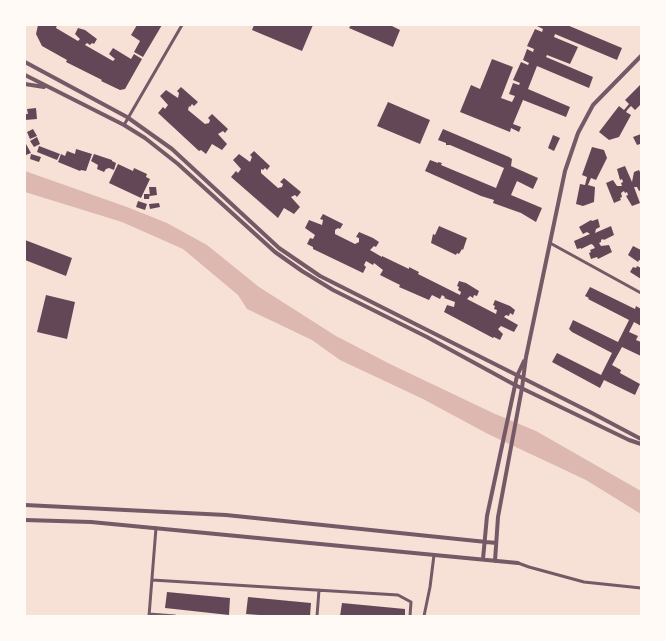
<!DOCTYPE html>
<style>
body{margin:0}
#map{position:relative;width:666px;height:641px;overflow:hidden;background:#f7e1d7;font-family:Arial,sans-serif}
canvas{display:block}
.frame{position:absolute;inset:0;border:26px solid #fffaf5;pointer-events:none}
</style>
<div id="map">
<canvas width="666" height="641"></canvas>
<div class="frame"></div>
</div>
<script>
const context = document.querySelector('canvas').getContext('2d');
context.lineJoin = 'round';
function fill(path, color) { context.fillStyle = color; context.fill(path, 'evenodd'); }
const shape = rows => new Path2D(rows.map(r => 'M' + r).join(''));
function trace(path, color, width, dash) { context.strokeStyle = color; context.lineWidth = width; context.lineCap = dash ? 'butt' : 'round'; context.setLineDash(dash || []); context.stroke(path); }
const water = shape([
 [25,171,127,207,167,223,207,245,259,287,336,336,390,364,493,413,536,431,641,491,641,514,586,480,488,434,423,399,340,360,312,340,247,309,238,295,183,249,122,222,25,192]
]);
const building = shape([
 [38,25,57,25,56,28,78,41,80,39,75,34,78,28,85,30,97,39,94,44,92,43,90,45,87,43,85,45,113,61,115,59,109,54,113,48,131,59,134,54,142,59,125,89,120,90,101,81,102,80,66,62,67,60,42,46,36,34],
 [137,25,162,25,143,57,134,52,140,41,131,35],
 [254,25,313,25,302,51,252,30],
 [351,25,390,25,400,30,393,47,349,28],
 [537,25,567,25,622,48,617,60,555,34,554,37,578,47,570,64,547,55,546,57,593,77,589,88,537,66,528,89,570,107,566,117,523,100,513,124,521,127,519,132,511,128,510,132,460,112,471,85,480,89,492,59,513,67,501,98,512,102,515,96,509,94,513,83,519,85,520,83,513,80,521,62,528,65,529,63,523,60,527,49,533,52,534,49,527,46,535,29,542,32,543,29,537,26],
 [640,85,641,104,635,110,631,106,628,109,626,112,631,115,619,137,609,140,599,132,619,106,624,110,629,104,625,100],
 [181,87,198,102,194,106,192,104,190,107,189,106,188,110,205,124,209,123,210,120,208,118,212,114,228,129,225,133,223,131,218,134,227,144,222,150,212,144,206,154,201,150,199,151,158,113,163,107,165,109,168,105,160,96,166,90,178,98,179,93,177,91],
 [388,102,430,120,420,144,377,126],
 [36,108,37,119,25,120,25,114,28,114,27,109],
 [33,129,37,136,30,139,27,132],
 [443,129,509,157,512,159,511,166,538,178,533,189,517,181,511,195,542,208,536,222,521,213,493,203,494,200,481,196,425,171,430,160,438,163,438,162,442,163,441,165,496,188,504,168,450,145,446,145,446,143,438,140],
 [641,134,641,147,640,144,637,145,633,137],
 [553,135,560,138,554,151,548,148],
 [37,137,40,144,34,147,30,141],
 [26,144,31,153,26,155,25,152],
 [39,146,60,154,57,160,37,152],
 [592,147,604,150,607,158,596,180,591,178,588,185,595,187,594,202,583,206,576,204,580,184,585,185,587,177,582,175],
 [76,149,92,154,86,171,81,170,80,171,58,162,61,154,65,156,67,151,75,154],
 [254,151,270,166,267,170,265,168,263,170,261,169,261,173,278,188,282,187,283,184,280,182,284,178,301,192,297,197,295,195,291,197,300,207,294,214,284,208,278,218,231,177,236,171,238,173,241,169,233,160,239,154,250,162,252,157,250,155],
 [31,154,41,157,39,162,30,159],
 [94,154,112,160,112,161,116,163,114,170,109,168,106,169,104,172,97,169,98,165,91,161],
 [118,164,133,171,134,168,147,174,146,177,150,179,141,198,109,183],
 [625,166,632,182,634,172,639,170,641,174,641,190,639,191,637,187,634,187,640,203,632,206,626,196,628,195,627,192,625,193,624,191,621,193,622,197,620,198,621,200,614,203,606,183,613,180,617,186,622,186,621,183,623,182,622,179,620,180,617,169],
 [149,187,156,187,157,195,150,196],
 [144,194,150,194,149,199,144,199],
 [138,201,147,204,145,210,136,207],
 [159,203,160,207,150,209,149,204],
 [323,214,343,224,340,229,338,228,335,230,335,234,355,244,359,242,359,238,356,237,359,232,373,238,379,242,376,247,374,246,370,250,382,257,382,256,409,269,409,267,419,272,418,274,460,295,461,292,458,290,459,287,457,286,459,281,466,283,479,291,477,296,474,295,473,298,470,296,467,299,496,314,497,310,494,309,495,306,493,305,495,300,510,306,515,310,513,315,510,313,509,316,506,315,504,317,518,325,514,332,501,326,498,329,503,334,500,340,494,337,493,338,444,312,447,305,454,307,455,302,444,298,445,297,442,295,440,299,432,295,429,300,399,287,400,285,380,275,383,270,374,263,373,265,366,261,364,265,366,267,363,273,313,249,313,247,307,244,310,238,313,239,315,235,305,228,309,220,322,225,323,220,320,219],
 [598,219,600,227,596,229,595,233,611,226,614,235,604,240,603,239,601,240,601,242,599,243,601,246,609,245,612,252,598,259,597,257,591,259,589,253,591,252,590,250,595,248,593,245,591,244,581,249,581,248,577,249,574,241,590,234,587,232,583,234,579,227,591,220,592,221],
 [439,226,467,238,463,250,462,249,459,254,457,253,456,255,431,243,433,234,435,235],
 [25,240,72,258,66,276,25,260],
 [633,246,641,250,641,261,639,260,638,262,628,255],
 [637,266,641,268,641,279,630,272,633,267,636,268],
 [590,287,635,309,636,306,641,309,641,326,634,322,629,332,638,336,636,340,641,342,641,356,622,347,612,365,621,370,620,373,640,384,635,395,604,380,600,388,552,362,557,353,601,375,612,353,572,332,569,329,573,320,618,342,629,320,588,299,589,298,585,296],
 [46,295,75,302,67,339,37,332],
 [167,592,230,598,229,615,165,608],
 [248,597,311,603,310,616,272,616,246,614],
 [342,603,405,609,405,616,340,616]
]);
const minor = shape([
 [124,125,182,25],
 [550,243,641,293],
 [518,563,529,567,584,582,641,588],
 [152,580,398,595,411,602,410,616],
 [149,614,175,616],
 [149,616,156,528],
 [317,616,319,590],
 [424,616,430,587,434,555]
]);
const tertiary = shape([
 [25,62,127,117,172,149,279,248,320,276,590,412,641,439],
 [25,75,124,125,145,138,178,164,275,252,302,271,333,290,427,337,515,385,629,440,641,444],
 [25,84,44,87],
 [25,505,226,515,496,543],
 [25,520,91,522,518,563],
 [483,559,487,516,517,376,524,361],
 [495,561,498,517,522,388,526,357,565,171,578,133,593,105,641,56]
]);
fill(water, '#dcb8b0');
fill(building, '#644757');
trace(minor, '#755966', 3);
trace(tertiary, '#755966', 4);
</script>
